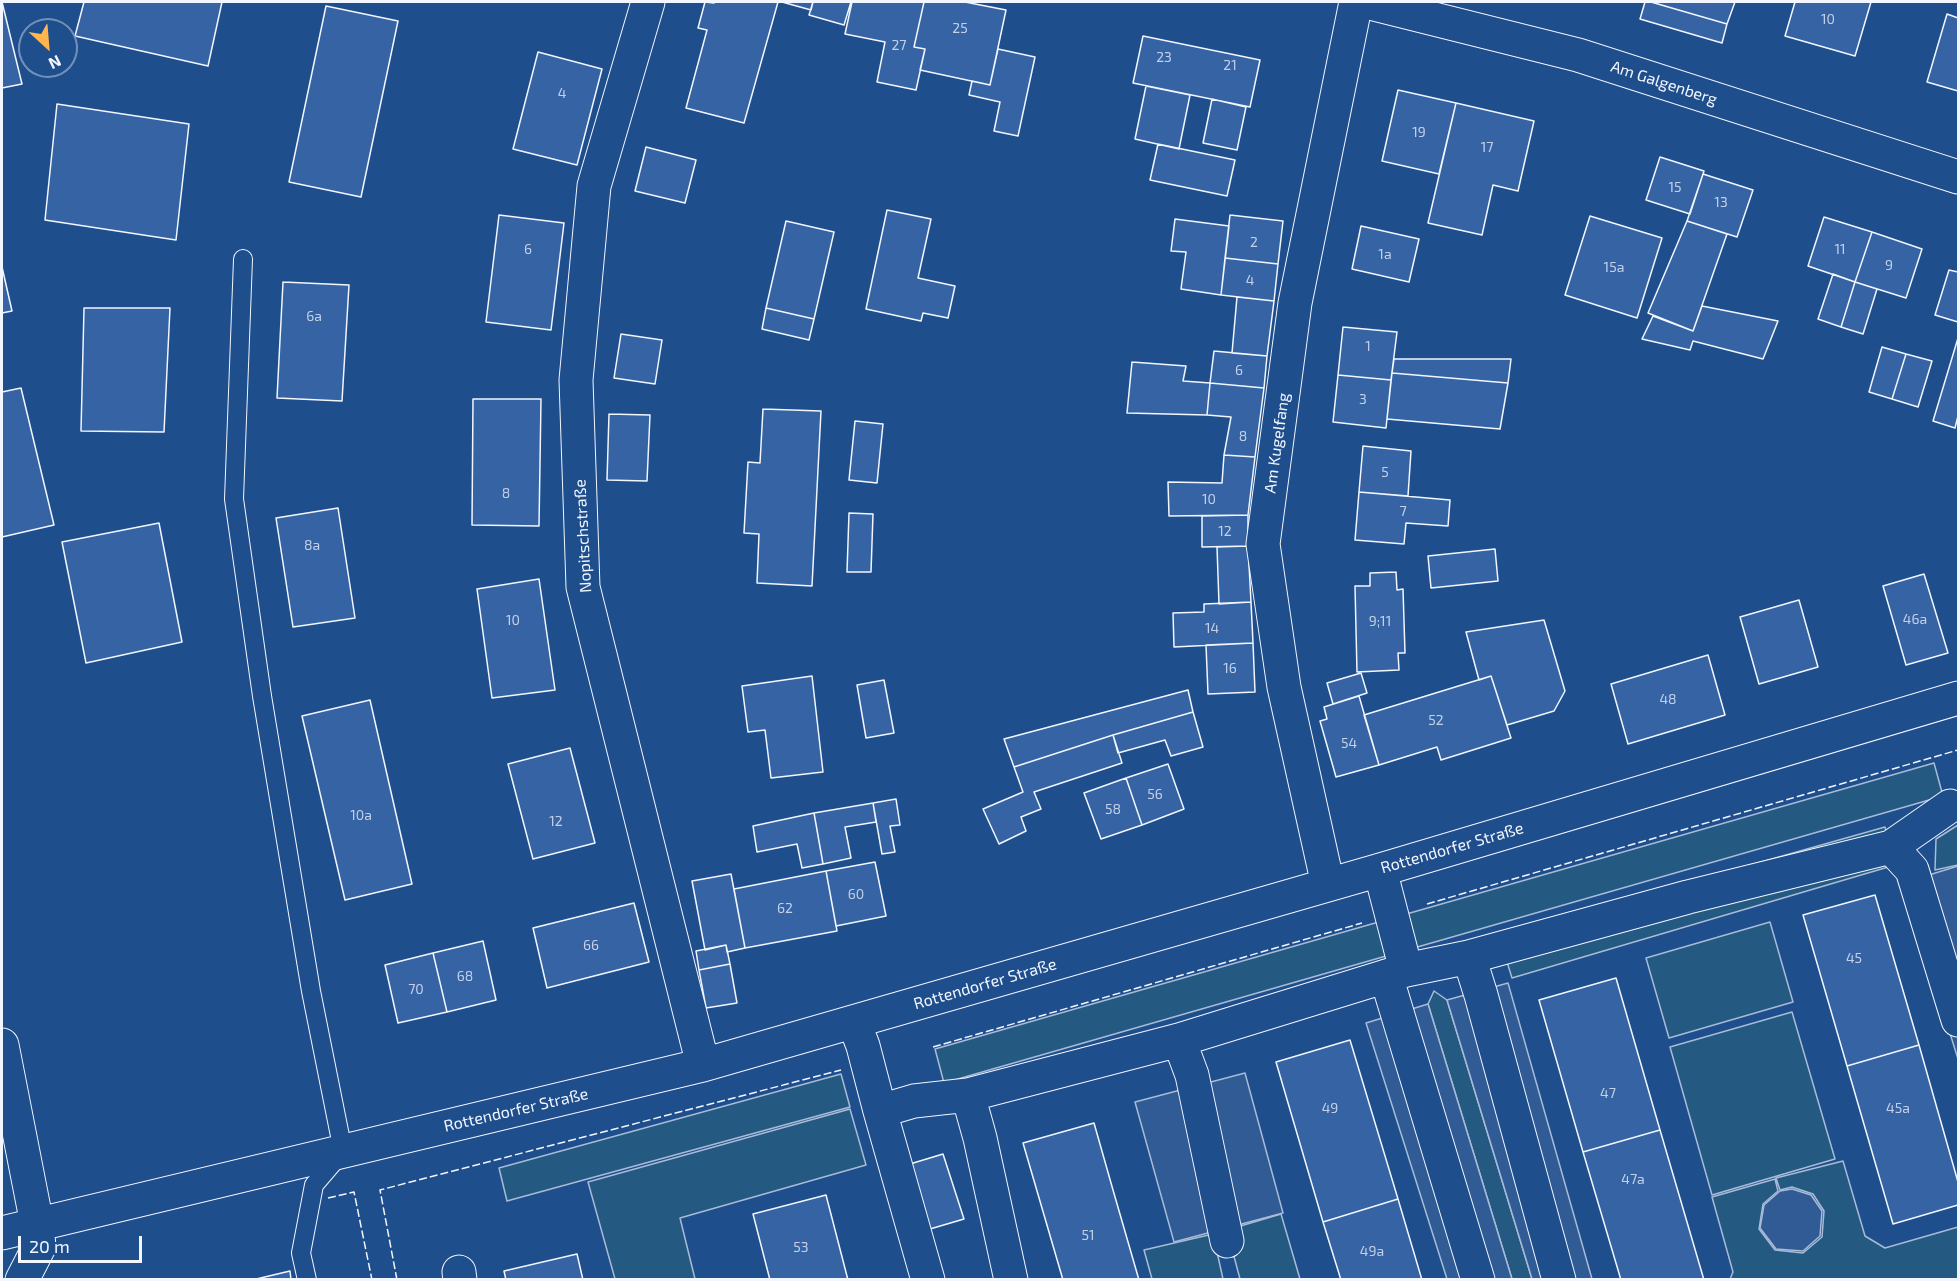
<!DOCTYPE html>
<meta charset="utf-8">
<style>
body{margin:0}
#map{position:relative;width:1960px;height:1281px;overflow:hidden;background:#1f4e8c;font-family:"Exo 2",sans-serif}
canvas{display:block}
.frame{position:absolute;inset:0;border:3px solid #f2f6ff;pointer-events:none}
.north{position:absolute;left:18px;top:18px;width:60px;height:60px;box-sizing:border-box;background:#1f4e8c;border:2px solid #7391ba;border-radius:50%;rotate:154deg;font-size:16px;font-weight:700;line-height:24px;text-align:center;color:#f2f6ff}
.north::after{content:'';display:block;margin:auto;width:21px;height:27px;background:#ffb74d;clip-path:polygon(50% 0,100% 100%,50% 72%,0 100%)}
.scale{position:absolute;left:18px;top:1236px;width:124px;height:27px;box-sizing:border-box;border:3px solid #f2f6ff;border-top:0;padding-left:8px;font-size:18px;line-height:21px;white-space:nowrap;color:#f2f6ff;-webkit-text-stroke:4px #1f4e8c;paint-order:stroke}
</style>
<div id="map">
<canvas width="1960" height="1281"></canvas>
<div class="frame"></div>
<div class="north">N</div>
<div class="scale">20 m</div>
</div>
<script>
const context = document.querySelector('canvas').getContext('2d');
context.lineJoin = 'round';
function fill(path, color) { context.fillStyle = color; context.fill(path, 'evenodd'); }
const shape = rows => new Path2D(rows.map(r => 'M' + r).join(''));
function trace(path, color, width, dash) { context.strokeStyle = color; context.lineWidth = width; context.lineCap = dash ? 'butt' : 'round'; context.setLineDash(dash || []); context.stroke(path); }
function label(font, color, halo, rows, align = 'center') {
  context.font = font + ' "Exo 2",sans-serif'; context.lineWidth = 4.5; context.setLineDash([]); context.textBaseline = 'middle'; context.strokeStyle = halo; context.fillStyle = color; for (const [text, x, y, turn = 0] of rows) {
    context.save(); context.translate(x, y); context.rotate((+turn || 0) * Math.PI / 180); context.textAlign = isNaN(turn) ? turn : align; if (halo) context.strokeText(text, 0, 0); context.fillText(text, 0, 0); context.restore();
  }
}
const green = shape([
 [1934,763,1943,796,944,1083,935,1049,1934,763],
 [1958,825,1958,865,1935,870,1936,839,1958,825],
 [1885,827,1895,865,1512,978,1499,936,1885,827],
 [1770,922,1793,1002,1669,1038,1646,958,1770,922],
 [1434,991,1447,1000,1532,1279,1512,1279,1428,1004,1434,991],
 [1792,1012,1835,1159,1712,1195,1670,1047,1792,1012],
 [841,1074,850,1107,507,1201,499,1168,841,1074],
 [850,1109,866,1165,680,1218,695,1279,615,1279,588,1182,850,1109],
 [1843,1161,1865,1236,1885,1248,1958,1227,1958,1279,1730,1279,1733,1272,1712,1197,1775,1179,1778,1191,1763,1204,1759,1229,1775,1250,1803,1253,1822,1237,1824,1211,1813,1194,1792,1187,1780,1190,1776,1178,1843,1161],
 [1281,1214,1300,1279,1240,1279,1227,1230,1281,1214],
 [1213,1234,1223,1279,1152,1279,1144,1250,1213,1234]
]);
const parking = shape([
 [1958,866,1958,1059,1903,883,1958,866],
 [1508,983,1592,1279,1532,1279,1447,1000,1508,983],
 [1428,1004,1512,1279,1447,1279,1366,1023,1428,1004],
 [1245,1073,1283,1213,1174,1242,1135,1102,1245,1073],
 [1792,1189,1811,1195,1822,1211,1820,1236,1803,1251,1776,1249,1760,1228,1764,1205,1780,1191,1792,1189]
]);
const building = shape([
 [2,2,22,84,2,88,2,2],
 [84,2,222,2,208,66,75,36,84,2],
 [705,2,714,3,715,2,778,2,744,123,686,108,707,30,698,28,705,2],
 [782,2,813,2,811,10,782,2],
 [813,2,851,2,844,25,809,15,813,2],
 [852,2,924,2,914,47,925,49,916,90,877,82,885,42,845,34,852,2],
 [924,2,965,2,1006,10,990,85,920,70,925,49,914,47,924,2],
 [1645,2,1651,2,1727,24,1722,43,1640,19,1645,2],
 [1651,2,1735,2,1727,24,1651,2],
 [1795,2,1871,2,1855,56,1785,36,1795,2],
 [326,6,398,21,361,197,289,182,326,6],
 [1947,14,1958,18,1958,91,1927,82,1947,14],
 [1143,36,1260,60,1250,107,1133,83,1143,36],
 [998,49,1035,57,1018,136,994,131,1000,102,969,95,972,81,990,85,998,49],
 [538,52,602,69,577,165,513,149,538,52],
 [1146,86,1190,95,1179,149,1135,139,1146,86],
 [1398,90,1456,103,1439,174,1382,161,1398,90],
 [1212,99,1246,107,1237,150,1203,143,1212,99],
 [1456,103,1534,121,1518,191,1493,185,1482,235,1428,223,1456,103],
 [57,104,189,124,176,240,45,220,57,104],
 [1158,144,1235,160,1227,196,1150,180,1158,144],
 [646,147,696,160,685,203,635,191,646,147],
 [1660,157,1704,171,1690,214,1646,200,1660,157],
 [1703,174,1753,190,1737,237,1687,221,1703,174],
 [887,210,931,219,918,278,955,286,948,318,923,313,921,321,866,309,887,210],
 [499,215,564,223,551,330,486,322,499,215],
 [1230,215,1283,221,1278,264,1225,258,1230,215],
 [1590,216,1662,238,1637,318,1565,295,1590,216],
 [1824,217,1872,232,1855,282,1808,266,1824,217],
 [1175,219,1229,226,1221,295,1181,289,1186,252,1171,251,1175,219],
 [786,221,834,232,814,319,766,308,786,221],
 [1687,221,1727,234,1693,331,1648,313,1687,221],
 [1361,226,1419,239,1409,282,1352,269,1361,226],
 [1872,232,1922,249,1906,298,1855,282,1872,232],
 [1225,258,1278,264,1274,301,1221,295,1225,258],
 [2,267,12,311,2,313,2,267],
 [1949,270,1958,272,1958,322,1935,315,1949,270],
 [1833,274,1855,282,1841,327,1818,319,1833,274],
 [283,282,349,285,342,401,277,398,283,282],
 [1855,282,1877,289,1863,334,1841,327,1855,282],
 [1237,297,1274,301,1267,356,1232,353,1237,297],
 [1702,306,1778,321,1763,359,1693,341,1690,350,1642,339,1653,316,1693,331,1702,306],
 [84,308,170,308,164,432,81,431,84,308],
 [766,308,814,319,809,340,762,329,766,308],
 [1343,327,1397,332,1391,380,1338,375,1343,327],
 [621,334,662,340,655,384,614,378,621,334],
 [1958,338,1958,416,1955,428,1933,421,1958,338],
 [1882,347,1906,354,1892,399,1869,392,1882,347],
 [1214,351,1267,356,1264,388,1210,383,1214,351],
 [1906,354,1932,361,1918,407,1892,399,1906,354],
 [1394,359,1511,359,1508,383,1392,373,1394,359],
 [1132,362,1186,366,1183,381,1210,383,1207,415,1127,413,1132,362],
 [1392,373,1508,383,1500,429,1387,419,1392,373],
 [1338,375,1391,380,1386,428,1333,422,1338,375],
 [1210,383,1264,388,1255,457,1224,455,1231,417,1207,415,1210,383],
 [21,388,54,525,2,537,2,392,21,388],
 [473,399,541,399,539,526,472,525,473,399],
 [763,409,821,411,812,586,757,583,759,534,744,533,748,462,760,463,763,409],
 [609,414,650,415,647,481,607,480,609,414],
 [855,421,883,424,877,483,849,480,855,421],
 [1363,446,1411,451,1408,496,1359,492,1363,446],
 [1224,455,1255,457,1248,515,1169,516,1168,482,1222,483,1224,455],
 [1359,492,1450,500,1448,526,1406,523,1404,544,1355,540,1359,492],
 [338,508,355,618,293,627,276,518,338,508],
 [849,513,873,514,871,572,847,572,849,513],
 [1248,515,1248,546,1202,547,1202,516,1248,515],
 [159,523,182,642,86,663,62,542,159,523],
 [1248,546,1251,602,1219,604,1217,547,1248,546],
 [1495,549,1498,581,1431,588,1428,556,1495,549],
 [1396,572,1397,590,1403,589,1405,653,1398,653,1399,670,1357,672,1355,586,1370,586,1370,573,1396,572],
 [1924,574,1948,653,1906,665,1883,586,1924,574],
 [539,579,555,690,492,698,477,589,539,579],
 [1799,600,1818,667,1759,684,1740,617,1799,600],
 [1251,602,1253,643,1174,647,1173,613,1204,612,1204,604,1251,602],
 [1544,620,1565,691,1554,711,1507,725,1491,676,1479,680,1466,632,1544,620],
 [1253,643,1255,692,1208,694,1206,645,1253,643],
 [1708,655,1725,715,1628,744,1611,684,1708,655],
 [1361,673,1367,693,1333,704,1327,683,1361,673],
 [812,676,823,772,771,778,765,730,748,732,742,686,812,676],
 [1491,676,1511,738,1441,760,1437,747,1379,765,1364,715,1491,676],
 [884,680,894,733,866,738,857,685,884,680],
 [1188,690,1193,712,1113,735,1014,767,1004,739,1188,690],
 [1359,696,1379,765,1336,777,1320,721,1327,719,1324,707,1359,696],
 [370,700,412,884,345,900,302,716,370,700],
 [1193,712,1203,747,1171,756,1165,740,1118,753,1113,735,1193,712],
 [1113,735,1122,763,1034,792,1041,809,1021,817,1026,831,999,844,983,809,1023,792,1014,767,1113,735],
 [570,748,595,843,533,859,508,764,570,748],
 [1168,764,1184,809,1142,825,1126,778,1168,764],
 [1126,778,1142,825,1101,839,1084,793,1126,778],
 [896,799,900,825,890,826,895,852,882,854,873,803,896,799],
 [873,803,876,822,845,827,851,858,823,864,814,813,873,803],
 [814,813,823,864,802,868,797,844,757,852,753,826,814,813],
 [875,862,886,916,836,926,826,871,875,862],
 [826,871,837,931,745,948,734,889,826,871],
 [731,874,745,948,727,952,726,945,705,950,692,881,731,874],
 [1875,895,1919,1045,1847,1066,1803,915,1875,895],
 [634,903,649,962,547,988,533,928,634,903],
 [483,941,496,1000,447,1012,433,953,483,941],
 [726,945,730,964,699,970,696,951,726,945],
 [433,953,447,1012,398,1023,385,965,433,953],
 [730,964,737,1003,706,1008,699,970,730,964],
 [1616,978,1660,1130,1583,1152,1539,1000,1616,978],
 [1350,1040,1398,1199,1323,1222,1276,1062,1350,1040],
 [1919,1045,1958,1182,1958,1205,1893,1224,1847,1066,1919,1045],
 [1094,1123,1113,1190,1139,1280,1063,1280,1023,1143,1094,1123],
 [1660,1130,1704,1280,1621,1280,1583,1152,1660,1130],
 [943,1154,964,1219,930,1229,910,1164,943,1154],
 [826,1195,848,1280,770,1280,753,1214,826,1195],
 [1398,1199,1422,1280,1341,1280,1323,1222,1398,1199],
 [577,1254,583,1280,506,1280,504,1271,577,1254],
 [290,1271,291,1280,252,1280,290,1271]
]);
const service = shape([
 [243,259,234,499,262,696,311,991,343,1151,314,1185,301,1253,307,1280]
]);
const minor = shape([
 [648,2,594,186,576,380,583,587,703,1065],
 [1891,847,1912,870,1958,1020],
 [1380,870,1406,970],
 [1328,885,1284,687,1263,544,1295,303,1356,2],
 [1469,957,1481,995,1559,1280],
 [1386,976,1478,1280],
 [854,1022,863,1046,880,1111,914,1101,968,1095,1179,1040,1406,970,1469,957,1688,897,1891,847,1950,806],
 [1179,1040,1192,1075,1227,1241],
 [2,1045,37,1224,39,1247,22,1280],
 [968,1095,980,1138,1011,1280],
 [880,1111,928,1280],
 [2,1233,703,1065,1380,870,1958,698],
 [459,1272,460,1280]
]);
const tertiary = shape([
 [1366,2,1578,55,1958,177]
]);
const fence = shape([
 [1427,904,1958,750],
 [933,1047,1362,923],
 [328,1198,354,1192,372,1280],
 [397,1280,380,1190,841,1070]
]);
const numberNames = [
 ["10",1828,19],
 ["25",960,28],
 ["27",899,45],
 ["23",1164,57],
 ["21",1230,65],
 ["4",562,93],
 ["19",1419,132],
 ["17",1487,147],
 ["15",1675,187],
 ["13",1721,202],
 ["2",1254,242],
 ["6",528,249],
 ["11",1840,249],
 ["1a",1385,254],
 ["9",1889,265],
 ["15a",1614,267],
 ["4",1250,280],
 ["6a",314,316],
 ["1",1368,346],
 ["6",1239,370],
 ["3",1363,399],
 ["8",1243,436],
 ["5",1385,472],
 ["8",506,493],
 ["10",1209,499],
 ["7",1403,511],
 ["12",1225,531],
 ["8a",312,545],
 ["46a",1915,619],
 ["10",513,620],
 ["9;11",1380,621],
 ["14",1212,628],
 ["16",1230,668],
 ["48",1668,699],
 ["52",1436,720],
 ["54",1349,743],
 ["56",1155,794],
 ["58",1113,809],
 ["10a",361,815],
 ["12",556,821],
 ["60",856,894],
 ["62",785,908],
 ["66",591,945],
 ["45",1854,958],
 ["68",465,976],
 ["70",416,989],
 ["47",1608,1093],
 ["49",1330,1108],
 ["45a",1898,1108],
 ["47a",1633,1179],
 ["51",1088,1235],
 ["53",801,1247],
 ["49a",1372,1251]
];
const streetNames = [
 ["Am Galgenberg",1664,83,18],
 ["Am Kugelfang",1277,443,-82],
 ["Nopitschstraße",583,536,-93],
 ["Rottendorfer Straße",1452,848,-16],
 ["Rottendorfer Straße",985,984,-16],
 ["Rottendorfer Straße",516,1110,-13]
];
fill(green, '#245a82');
trace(green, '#a8bbd7', 1.5);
fill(parking, '#305b95');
trace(parking, '#a8bbd7', 1.5);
fill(building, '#3563a3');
trace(building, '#f2f6ff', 1.5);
trace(service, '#f2f6ff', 20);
trace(minor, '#f2f6ff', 35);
trace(tertiary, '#f2f6ff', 35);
trace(service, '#1f4e8c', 18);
trace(minor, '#1f4e8c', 33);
trace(tertiary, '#1f4e8c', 33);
trace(fence, '#f2f6ff', 1.5, [8, 3]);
label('14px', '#c3d1e8', null, numberNames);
label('16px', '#f2f6ff', '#1f4e8c', streetNames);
</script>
